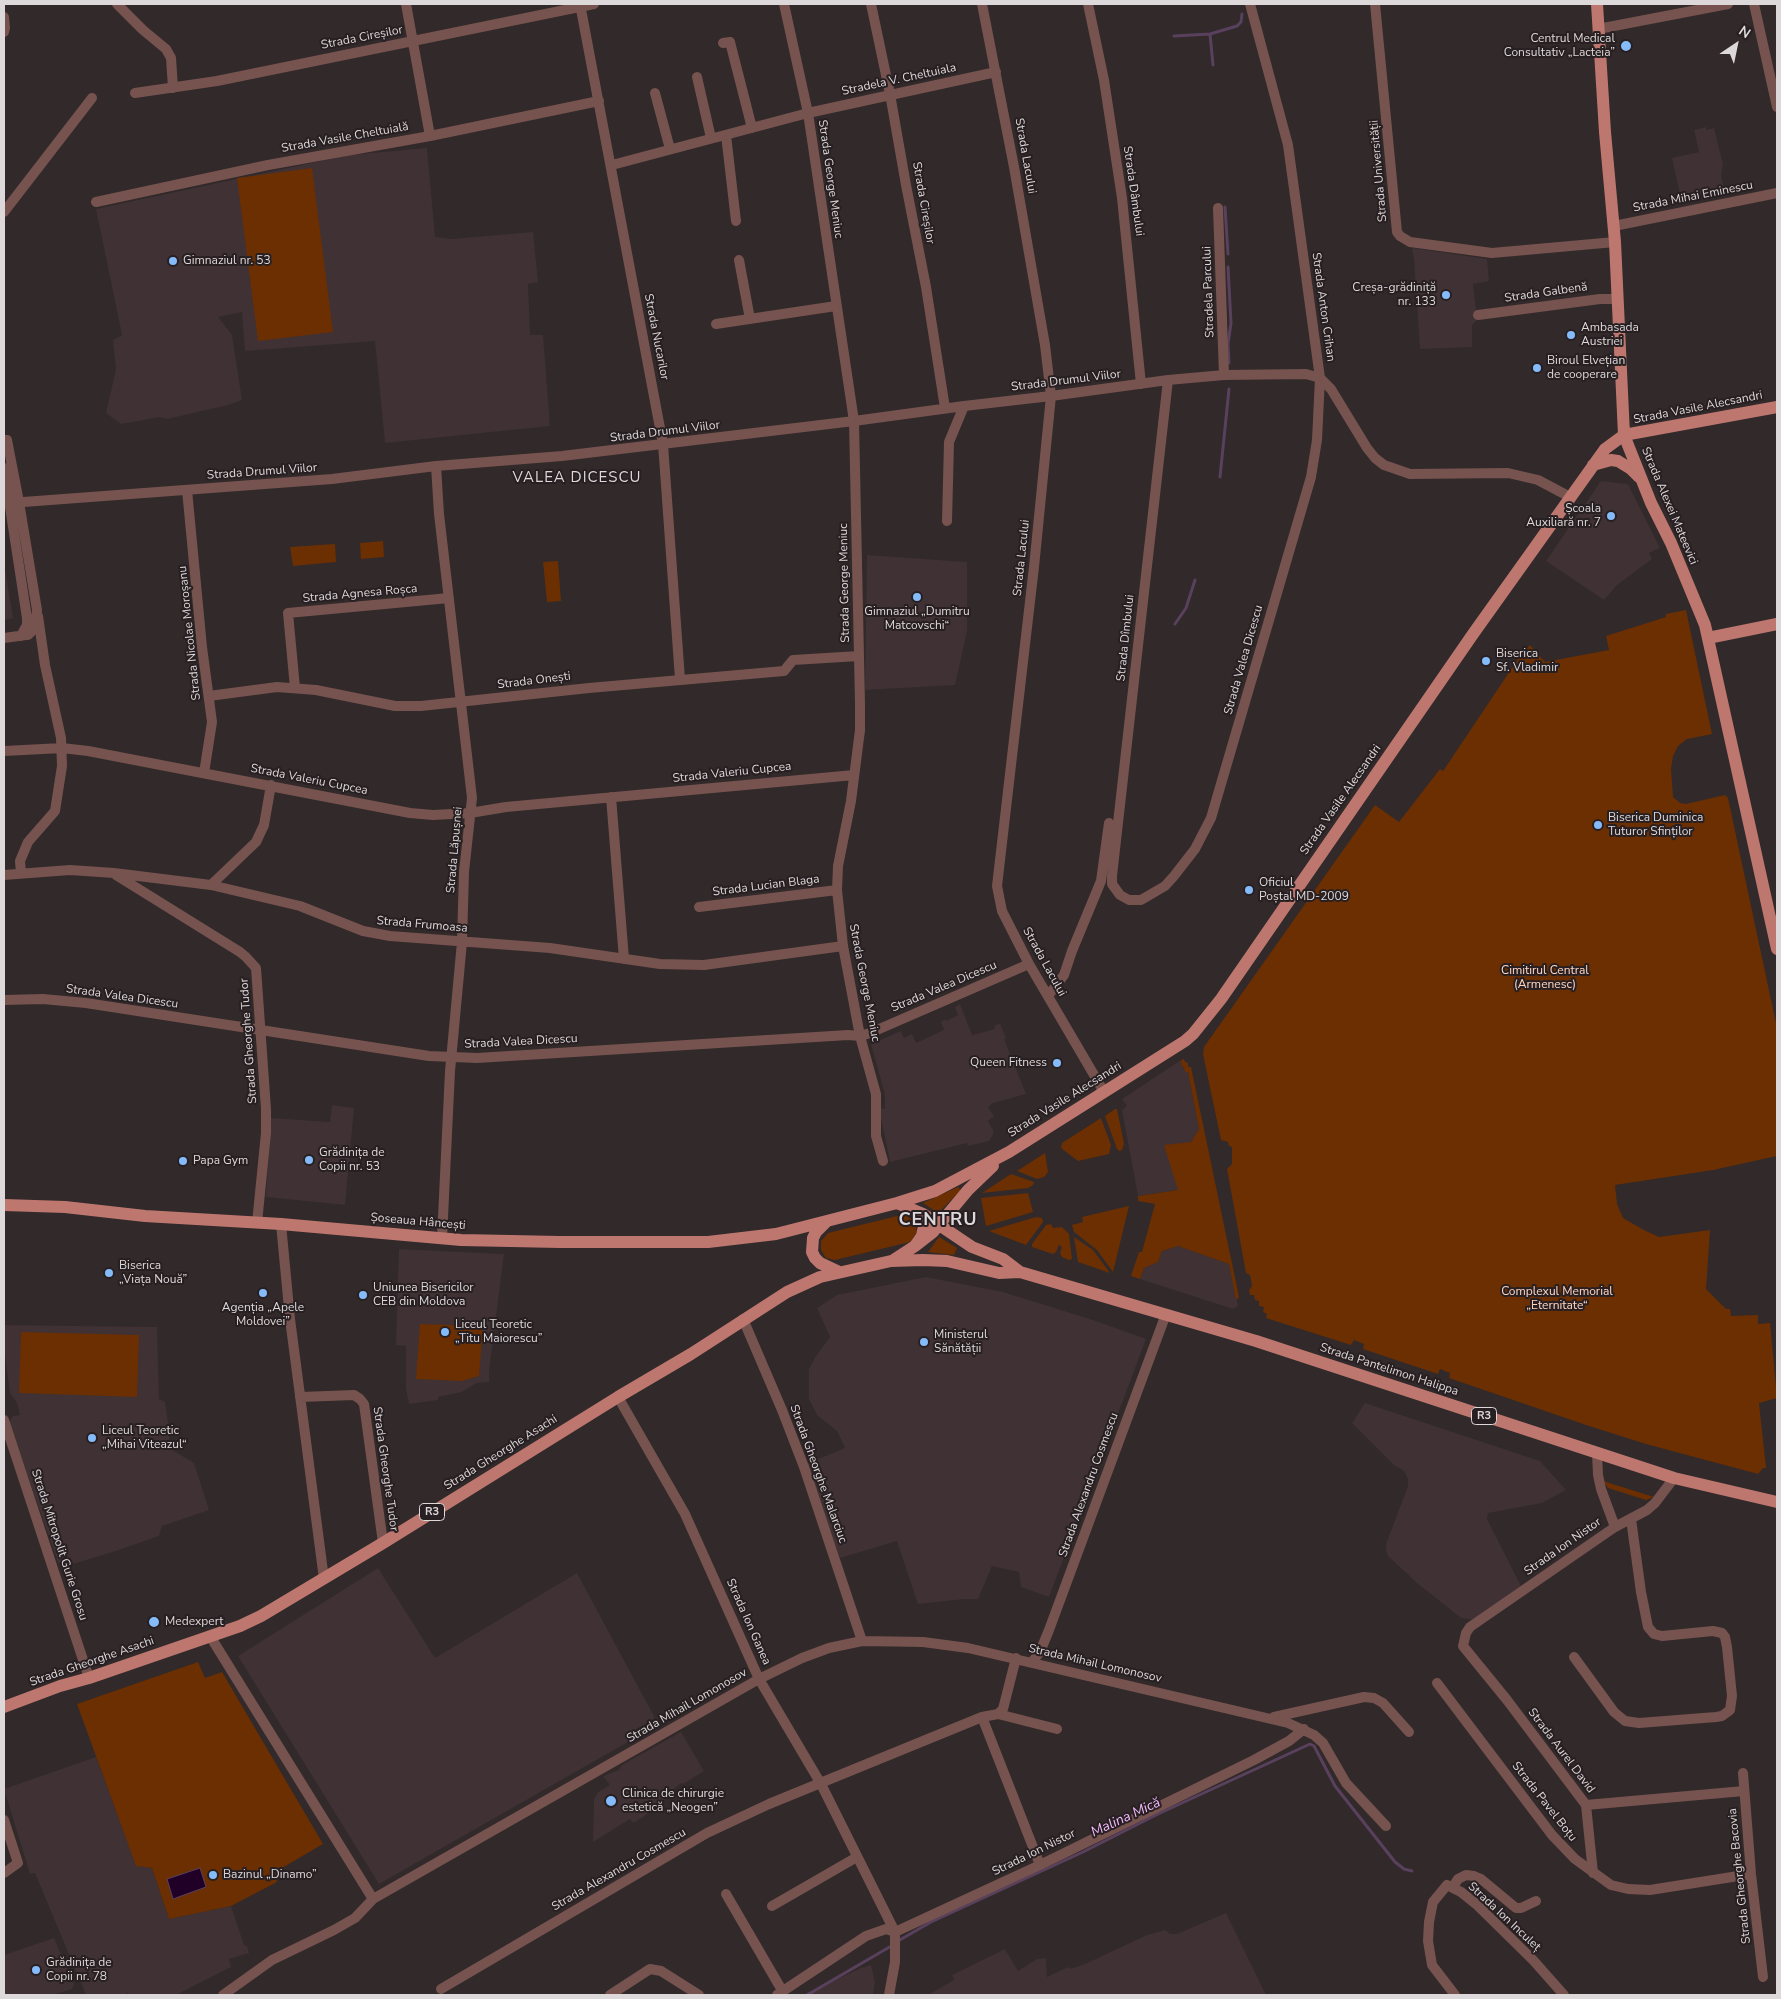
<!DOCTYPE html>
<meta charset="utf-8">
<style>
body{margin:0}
#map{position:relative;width:1781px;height:1999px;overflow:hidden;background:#31292a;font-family:"Nunito Sans",sans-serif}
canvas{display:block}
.frame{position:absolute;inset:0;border:5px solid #ddd8d9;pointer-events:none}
.north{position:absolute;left:1711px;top:20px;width:50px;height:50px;-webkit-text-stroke:4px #271f21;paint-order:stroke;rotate:34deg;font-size:14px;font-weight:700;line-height:20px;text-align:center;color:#ddd8d9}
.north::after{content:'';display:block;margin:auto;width:18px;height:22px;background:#ddd8d9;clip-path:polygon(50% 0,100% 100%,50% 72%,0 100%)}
</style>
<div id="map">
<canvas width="1781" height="1999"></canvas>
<div class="frame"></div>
<div class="north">N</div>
</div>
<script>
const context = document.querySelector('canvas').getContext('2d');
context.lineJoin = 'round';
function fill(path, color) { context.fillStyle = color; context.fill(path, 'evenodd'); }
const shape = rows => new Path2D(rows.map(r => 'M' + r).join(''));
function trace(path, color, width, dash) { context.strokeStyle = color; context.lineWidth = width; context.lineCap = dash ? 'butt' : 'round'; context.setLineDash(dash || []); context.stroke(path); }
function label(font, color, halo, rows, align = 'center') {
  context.font = font + ' "Nunito Sans",sans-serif'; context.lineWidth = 4; context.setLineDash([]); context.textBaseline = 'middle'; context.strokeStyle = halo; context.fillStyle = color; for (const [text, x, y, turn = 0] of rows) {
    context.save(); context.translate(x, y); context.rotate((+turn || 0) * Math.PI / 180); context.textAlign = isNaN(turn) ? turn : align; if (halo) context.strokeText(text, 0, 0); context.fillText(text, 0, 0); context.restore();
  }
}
const built = shape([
 [1706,127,1706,130,1714,128,1723,164,1721,176,1724,189,1681,198,1672,158,1699,152,1694,130],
 [427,148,435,237,451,239,533,232,538,282,528,284,530,335,543,335,550,426,385,443,375,341,245,351,242,312,218,317,232,335,242,400,228,405,167,419,160,417,121,424,106,413,116,369,113,340,122,335,96,209,349,155],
 [1412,248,1487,259,1489,281,1473,284,1477,320,1472,325,1472,347,1420,349,1414,259],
 [1601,481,1628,484,1660,548,1649,553,1652,559,1617,585,1604,600,1546,561],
 [867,555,967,562,967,631,955,685,865,690],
 [4,563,13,618,4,620],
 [960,1004,972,1035,995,1029,994,1026,1000,1023,1006,1039,1004,1039,1026,1094,993,1103,988,1107,994,1116,988,1121,993,1130,993,1135,989,1141,968,1146,967,1143,890,1162,879,1108,885,1109,885,1095,871,1044,901,1031,904,1038,912,1034,916,1043,944,1030,941,1022,945,1019,946,1021,958,1015,955,1007],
 [1181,1060,1182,1066,1188,1071,1199,1129,1191,1142,1178,1190,1138,1196,1122,1110,1127,1106,1122,1099],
 [332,1105,354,1108,345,1205,266,1197,271,1118,330,1122],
 [1178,1246,1229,1264,1238,1306,1233,1309,1140,1279,1144,1268,1158,1262,1162,1251],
 [399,1249,504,1254,489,1371,489,1382,477,1383,462,1392,438,1397,438,1400,409,1404,406,1389,406,1346,396,1345],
 [926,1277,1003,1292,1093,1320,1146,1339,1049,1597,1021,1587,1019,1572,992,1566,978,1599,965,1599,918,1604,897,1541,840,1558,806,1464,845,1448,837,1431,817,1415,809,1399,809,1369,816,1356,830,1337,817,1308,837,1295],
 [4,1325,157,1327,159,1399,165,1402,169,1429,169,1448,194,1463,209,1510,162,1526,159,1536,113,1552,66,1566,58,1562,9,1422,13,1416,20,1415,17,1403,10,1393,4,1348],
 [1365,1403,1540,1461,1566,1490,1542,1503,1488,1513,1487,1519,1521,1586,1475,1620,1461,1618,1417,1583,1388,1556,1386,1550,1386,1544,1408,1486,1408,1479,1404,1471,1394,1465,1352,1423],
 [378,1568,435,1658,577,1573,655,1718,632,1732,635,1738,379,1884,238,1656],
 [681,1732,704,1771,683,1784,681,1783,664,1797,665,1799,659,1805,643,1817,633,1823,630,1819,593,1842,594,1799,598,1792,610,1785,603,1776,619,1770,622,1765],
 [96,1757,136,1865,152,1868,169,1919,231,1906,244,1945,247,1946,249,1953,229,1959,231,1967,176,1995,129,1995,128,1993,123,1995,86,1995,35,1873,30,1874,4,1789],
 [1226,1913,1266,1995,928,1995,954,1980,952,1975,1005,1949,1018,1971,1037,1959,1046,1958,1047,1977,1068,1967,1070,1969,1085,1964,1147,1935,1165,1930,1170,1934,1177,1934],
 [54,1938,74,1984,72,1989,52,1995,4,1995,4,1955],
 [871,1965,875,1982,873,1995,803,1995,861,1968]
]);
const green = shape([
 [312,168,333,332,258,341,237,178],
 [383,541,384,557,361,559,360,543],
 [335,544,336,562,293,566,290,547],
 [558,561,561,601,547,602,543,562],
 [1686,610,1712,734,1687,739,1678,746,1673,756,1671,769,1673,797,1680,803,1686,804,1725,795,1728,798,1777,1028,1777,1156,1713,1170,1615,1185,1617,1204,1623,1218,1644,1230,1659,1237,1710,1230,1706,1289,1726,1309,1730,1309,1731,1316,1758,1315,1758,1324,1770,1323,1777,1398,1759,1403,1766,1468,1763,1468,1758,1474,1646,1444,1589,1426,1449,1378,1450,1373,1440,1369,1438,1374,1363,1349,1364,1344,1354,1340,1351,1345,1266,1318,1267,1314,1263,1312,1264,1307,1259,1306,1259,1301,1255,1300,1254,1295,1250,1295,1249,1290,1252,1286,1251,1280,1250,1275,1246,1273,1227,1169,1232,1164,1232,1147,1229,1146,1228,1142,1221,1140,1203,1054,1204,1047,1375,805,1399,822,1440,769,1443,771,1520,656,1530,645,1545,662,1609,650,1606,636,1666,617,1666,614],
 [1184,1059,1185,1062,1188,1063,1188,1067,1191,1067,1239,1297,1236,1300,1229,1264,1178,1246,1162,1251,1158,1262,1144,1268,1140,1279,1131,1276,1139,1252,1142,1252,1155,1204,1138,1201,1138,1196,1178,1190,1164,1145,1191,1142,1199,1129,1188,1072,1185,1072,1184,1067,1182,1067,1181,1060],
 [1115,1109,1117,1109,1124,1144,1122,1150,1119,1151,1117,1149,1105,1116],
 [1101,1118,1111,1145,1109,1154,1078,1161,1061,1148,1062,1143],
 [1045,1153,1048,1172,1044,1177,1037,1179,1017,1171],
 [1011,1174,1034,1182,1033,1185,1028,1188,982,1193],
 [958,1187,961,1190,938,1213,923,1203],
 [1028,1193,1033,1212,986,1226,981,1198],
 [1129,1206,1113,1272,1097,1250,1074,1232,1072,1225,1083,1222,1082,1217],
 [901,1215,908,1216,915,1223,917,1232,910,1242,835,1260,826,1258,821,1250,821,1241,828,1233],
 [1036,1217,1042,1218,1043,1222,1026,1245,989,1231],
 [1051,1224,1053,1228,1062,1227,1069,1234,1072,1259,1069,1260,1062,1257,1060,1253,1062,1247,1059,1245,1056,1252,1053,1254,1032,1247,1032,1244,1046,1225],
 [939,1237,957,1248,954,1255,928,1252],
 [1074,1237,1093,1250,1110,1273,1078,1262],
 [420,1324,483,1326,479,1376,462,1381,416,1379],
 [21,1332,139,1335,137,1397,19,1393],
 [1603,1481,1654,1497,1646,1500,1608,1488],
 [198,1662,205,1678,222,1672,323,1844,275,1872,277,1882,231,1906,169,1919,152,1868,136,1866,77,1704]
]);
const water = shape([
 [200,1868,206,1887,173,1899,167,1879,200,1868]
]);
const stream = shape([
 [1210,34,1213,65],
 [1174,36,1210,34,1237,26,1241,22,1242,14],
 [1225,207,1228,254],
 [1228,267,1231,323,1228,344,1229,363],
 [1220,477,1229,389],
 [1175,624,1186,608,1195,580],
 [898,1941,931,1922,1083,1852,1158,1814,1310,1744,1314,1746,1335,1786,1395,1862,1404,1869,1412,1871],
 [807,1995,893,1945]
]);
const minor = shape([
 [117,4,143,30,166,49,171,58,173,88],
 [406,4,430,136],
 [580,4,663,444,680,679],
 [784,4,808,113,854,421,860,704,860,730,851,801,838,866,837,890,843,946,860,1036,876,1094,876,1136,883,1161],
 [871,4,890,94,906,185,926,287,945,408],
 [982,4,1014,167,1045,345,1051,396,1034,567,997,886,1002,911,1029,964,1104,1092],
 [1088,4,1104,80,1122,198,1141,384],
 [1375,4,1397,232,1400,236,1410,242,1492,253,1615,242],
 [1754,4,1777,107],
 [4,17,5,28,4,32],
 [1598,29,1728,4],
 [723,43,730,42,752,128],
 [697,77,711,138],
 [135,93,217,81,594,4],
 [655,93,670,149],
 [726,135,736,221],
 [612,165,808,113,996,72],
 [96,202,268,165,430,136,599,101],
 [1218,208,1224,375],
 [4,212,92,98],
 [1614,226,1777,193],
 [739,260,750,319],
 [1478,315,1600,299,1618,299],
 [716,324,836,306],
 [1168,380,1112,876,1112,884,1120,895,1129,900,1141,900,1165,886,1174,876,1195,849,1211,818,1311,477,1317,440,1320,378,1288,145,1250,4],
 [4,440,7,440,19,502,37,610,36,622,34,629,28,635],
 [436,466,439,514,472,798,464,872,462,942,450,1071,442,1238],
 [4,468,27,618,27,625,21,636],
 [187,490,202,647,212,722,204,773],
 [10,503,332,479,436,466,562,456,854,421,964,406,1051,396,1168,380,1224,375,1306,374,1320,378,1331,389,1367,448,1375,458,1384,465,1410,474,1508,473,1538,480,1570,497],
 [947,521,949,442,964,406],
 [4,638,26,635],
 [295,688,288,613,449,598],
 [209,696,277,687,316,690,395,706,421,706,589,688,784,671,793,660,859,656],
 [4,751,62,748,88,751,410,813,433,815,470,813,506,807,854,775],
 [611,797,624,959],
 [21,873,20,861,28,842,55,811,62,766,61,738,45,665,38,616],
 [4,875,70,870,114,873,211,885,300,906,363,931,390,936,550,948,660,964,704,965,843,946],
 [116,875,240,952,246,957,256,968,266,1109,266,1133,257,1223],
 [211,885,256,842,264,825,271,785],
 [699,907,837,890],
 [1048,996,1064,975,1072,951,1101,881,1109,823],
 [4,1000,43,999,86,1003,429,1056,477,1058,848,1035,860,1036,870,1033,1029,964],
 [281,1224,290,1319,324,1579],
 [743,1319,782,1410,804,1467,862,1641],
 [300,1397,354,1395,360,1399,364,1404,383,1543],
 [618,1397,685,1514,759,1679,821,1784,895,1932,895,1962,889,1995],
 [4,1420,89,1678],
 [1597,1454,1598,1475,1601,1489,1615,1527],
 [1674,1478,1655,1503,1647,1510,1615,1527,1470,1627,1466,1633,1463,1646,1507,1700,1586,1805,1744,1791],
 [210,1636,373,1899],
 [1574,1657,1614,1712,1625,1721,1639,1723,1716,1717,1722,1716,1730,1710,1732,1696,1727,1647,1725,1637,1722,1633,1713,1631,1662,1636,1654,1634,1648,1627,1641,1592,1631,1519],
 [1032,1662,1040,1652,1049,1630,1166,1314],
 [1437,1683,1552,1835,1575,1859,1611,1885,1628,1889,1650,1890,1751,1874],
 [998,1714,1003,1709,1016,1658],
 [982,1717,1040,1865],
 [1274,1717,1364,1697,1374,1698,1383,1703,1409,1732],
 [1743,1773,1751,1874,1763,1977],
 [1586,1805,1593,1873],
 [4,1820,18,1863,4,1873],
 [1453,1887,1458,1879,1466,1875,1474,1876,1481,1879,1516,1908,1521,1908,1536,1901],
 [726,1894,783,1992],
 [772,1906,857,1857],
 [441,1989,707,1833,769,1804,982,1717,998,1714,1057,1729],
 [223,1995,272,1960,334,1930,355,1918,373,1899,387,1891,759,1679,802,1658,829,1648,862,1641,923,1642,968,1648,1288,1723,1314,1735,1323,1743,1346,1783,1386,1826],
 [610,1995,650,1969,661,1971,699,1995],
 [777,1995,866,1936,886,1929,895,1932,1040,1865,1254,1760,1289,1741,1304,1729],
 [1455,1995,1432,1965,1428,1941,1429,1922,1433,1902,1447,1885,1461,1892,1476,1904,1533,1960,1564,1995]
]);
const major = shape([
 [1597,4,1605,132,1615,242,1624,435,1651,503,1671,543,1705,625,1777,949],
 [1593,465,1611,460,1618,461,1631,469,1639,477],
 [1708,638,1777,624],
 [897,1203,923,1214,972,1247,1003,1259,1020,1272],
 [4,1205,65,1207,145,1216,281,1224,461,1240,560,1242,708,1242,776,1234,897,1203,935,1191,1009,1152,1185,1041,1193,1034,1221,999,1473,634,1605,449,1624,435,1777,407],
 [827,1221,816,1232,813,1238,812,1252,815,1258,820,1263,839,1272],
 [915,1246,933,1232,968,1190,993,1166],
 [892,1261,915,1246,922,1236,924,1226,922,1221,915,1211],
 [4,1707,60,1686,89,1678,240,1626,261,1616,383,1543,618,1397,691,1354,787,1292,820,1277,891,1261,923,1260,947,1261,999,1273,1020,1272,1256,1341,1674,1478,1777,1502]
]);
const markers = [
 [1626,46,6,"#86bbfb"],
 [173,261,5,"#86bbfb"],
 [1446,295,5,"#86bbfb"],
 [1571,335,5,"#86bbfb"],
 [1537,368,5,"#86bbfb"],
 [1611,516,5,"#86bbfb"],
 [917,597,5,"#86bbfb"],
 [1486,661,5,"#86bbfb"],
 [1598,825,5,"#86bbfb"],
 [1249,890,5,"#86bbfb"],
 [1057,1063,5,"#86bbfb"],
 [309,1160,5,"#86bbfb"],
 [183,1161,5,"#86bbfb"],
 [109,1273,5,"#86bbfb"],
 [263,1293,5,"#86bbfb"],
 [363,1295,5,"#86bbfb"],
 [445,1332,5,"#86bbfb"],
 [924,1342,5,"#86bbfb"],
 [92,1438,5,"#86bbfb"],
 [154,1622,6,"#86bbfb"],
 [611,1801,6,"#86bbfb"],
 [213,1875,5,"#86bbfb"],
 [36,1970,5,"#86bbfb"]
];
const shields = [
 [1484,1416,25],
 [432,1512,25]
];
const shieldNames = [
 ["R3",1484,1416],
 ["R3",432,1512]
];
const streetNames = [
 ["Strada Cireșilor",362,38,-11],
 ["Stradela V. Cheltuiala",899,80,-12],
 ["Strada Vasile Cheltuială",345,138,-10],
 ["Strada Lacului",1025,156,80],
 ["Strada Universității",1379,171,-95],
 ["Strada George Meniuc",830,179,82],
 ["Strada Dâmbului",1133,191,82],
 ["Strada Mihai Eminescu",1693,197,-11],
 ["Strada Cireșilor",923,203,80],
 ["Stradela Parcului",1209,292,-92],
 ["Strada Galbenă",1546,293,-8],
 ["Strada Anton Crihan",1323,307,82],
 ["Strada Nucarilor",656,337,79],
 ["Strada Drumul Viilor",1066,381,-7],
 ["Strada Vasile Alecsandri",1698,408,-11],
 ["Strada Drumul Viilor",665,432,-7],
 ["Strada Drumul Viilor",262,472,-4],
 ["Strada Alexei Mateevici",1669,506,67],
 ["Strada Lacului",1022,558,-84],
 ["Strada George Meniuc",845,583,-91],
 ["Strada Agnesa Roșca",360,594,-5],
 ["Strada Nicolae Moroșanu",190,633,-96],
 ["Strada Dîmbului",1126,638,-84],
 ["Strada Valea Dicescu",1244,660,-74],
 ["Strada Onești",534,681,-7],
 ["Strada Valeriu Cupcea",732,773,-6],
 ["Strada Valeriu Cupcea",309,780,11],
 ["Strada Vasile Alecsandri",1341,800,-55],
 ["Strada Lăpușnei",455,850,-85],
 ["Strada Lucian Blaga",766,886,-7],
 ["Strada Frumoasa",422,925,5],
 ["Strada Lacului",1044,962,61],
 ["Strada George Meniuc",864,983,79],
 ["Strada Valea Dicescu",944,987,-23],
 ["Strada Valea Dicescu",122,997,8],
 ["Strada Gheorghe Tudor",249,1041,-94],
 ["Strada Valea Dicescu",521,1042,-3],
 ["Strada Vasile Alecsandri",1065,1100,-32],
 ["Șoseaua Hâncești",418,1222,5],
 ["Strada Pantelimon Halippa",1389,1370,18],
 ["Strada Gheorghe Asachi",501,1453,-32],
 ["Strada Gheorghe Tudor",385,1469,82],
 ["Strada Gheorghe Malarciuc",818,1474,70],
 ["Strada Alexandru Cosmescu",1089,1485,-70],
 ["Strada Mitropolit Gurie Grosu",59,1545,72],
 ["Strada Ion Nistor",1563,1547,-35],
 ["Strada Ion Ganea",748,1622,66],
 ["Strada Gheorghe Asachi",92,1662,-19],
 ["Strada Mihail Lomonosov",1095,1664,13],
 ["Strada Mihail Lomonosov",687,1706,-30],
 ["Strada Aurel David",1561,1751,53],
 ["Strada Pavel Boțu",1544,1802,52],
 ["Strada Ion Nistor",1034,1853,-26],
 ["Strada Alexandru Cosmescu",619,1870,-30],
 ["Strada Gheorghe Bacovia",1740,1876,-96],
 ["Strada Ion Inculeț",1504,1917,43]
];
const poiNames = [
 ["Centrul Medical",1615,39,"right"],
 ["Consultativ „Lacteia”",1615,53,"right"],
 ["Gimnaziul nr. 53",183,261],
 ["Creșa-grădiniță",1436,288,"right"],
 ["nr. 133",1436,302,"right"],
 ["Ambasada",1581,328],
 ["Austriei",1581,342],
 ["Biroul Elvețian",1547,361],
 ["de cooperare",1547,375],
 ["Școala",1601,509,"right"],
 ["Auxiliară nr. 7",1601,523,"right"],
 ["Gimnaziul „Dumitru",917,612,"center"],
 ["Matcovschi“",917,626,"center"],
 ["Biserica",1496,654],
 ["Sf. Vladimir",1496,668],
 ["Biserica Duminica",1608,818],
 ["Tuturor Sfinților",1608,832],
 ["Oficiul",1259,883],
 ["Poștal MD-2009",1259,897],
 ["Queen Fitness",1047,1063,"right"],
 ["Grădinița de",319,1153],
 ["Copii nr. 53",319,1167],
 ["Papa Gym",193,1161],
 ["Biserica",119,1266],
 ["„Viața Nouă”",119,1280],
 ["Uniunea Bisericilor",373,1288],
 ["CEB din Moldova",373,1302],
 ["Agenția „Apele",263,1308,"center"],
 ["Moldovei”",263,1322,"center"],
 ["Liceul Teoretic",455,1325],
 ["„Titu Maiorescu”",455,1339],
 ["Ministerul",934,1335],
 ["Sănătății",934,1349],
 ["Liceul Teoretic",102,1431],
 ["„Mihai Viteazul“",102,1445],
 ["Medexpert",165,1622],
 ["Clinica de chirurgie",622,1794],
 ["estetică „Neogen”",622,1808],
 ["Bazinul „Dinamo”",223,1875],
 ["Grădinița de",46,1963],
 ["Copii nr. 78",46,1977]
];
const parkNames = [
 ["Cimitirul Central",1545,971],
 ["(Armenesc)",1545,985],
 ["Complexul Memorial",1557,1292],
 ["„Eternitate“",1557,1306]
];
const waterNames = [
 ["Malina Mică",1126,1818,-25]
];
const quarterNames = [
 ["VALEA DICESCU",577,478]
];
const districtNames = [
 ["CENTRU",938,1221]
];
fill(built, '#3f3134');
fill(green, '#6c2f02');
fill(water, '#210028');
trace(water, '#59415d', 1);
trace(stream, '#59415d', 3);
trace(minor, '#76534e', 10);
trace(major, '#be776f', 12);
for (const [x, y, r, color] of markers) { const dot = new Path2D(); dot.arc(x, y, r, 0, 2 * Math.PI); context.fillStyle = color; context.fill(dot); trace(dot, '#271f21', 2); }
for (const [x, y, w] of shields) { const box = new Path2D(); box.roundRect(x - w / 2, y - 8.5, w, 17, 4); context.fillStyle = '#271f21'; context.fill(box); trace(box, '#ddd8d9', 1); }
label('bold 11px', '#ddd8d9', null, shieldNames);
label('12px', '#ddd8d9', '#271f21', streetNames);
label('12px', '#ddd8d9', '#271f21', poiNames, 'left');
label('12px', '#ffd5c0', '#271f21', parkNames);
label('italic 14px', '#f3bbff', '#271f21', waterNames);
context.letterSpacing = '1px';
label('15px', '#ddd8d9', '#271f21', quarterNames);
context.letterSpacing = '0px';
context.letterSpacing = '1px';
label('bold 18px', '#ddd8d9', '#271f21', districtNames);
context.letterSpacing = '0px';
</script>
